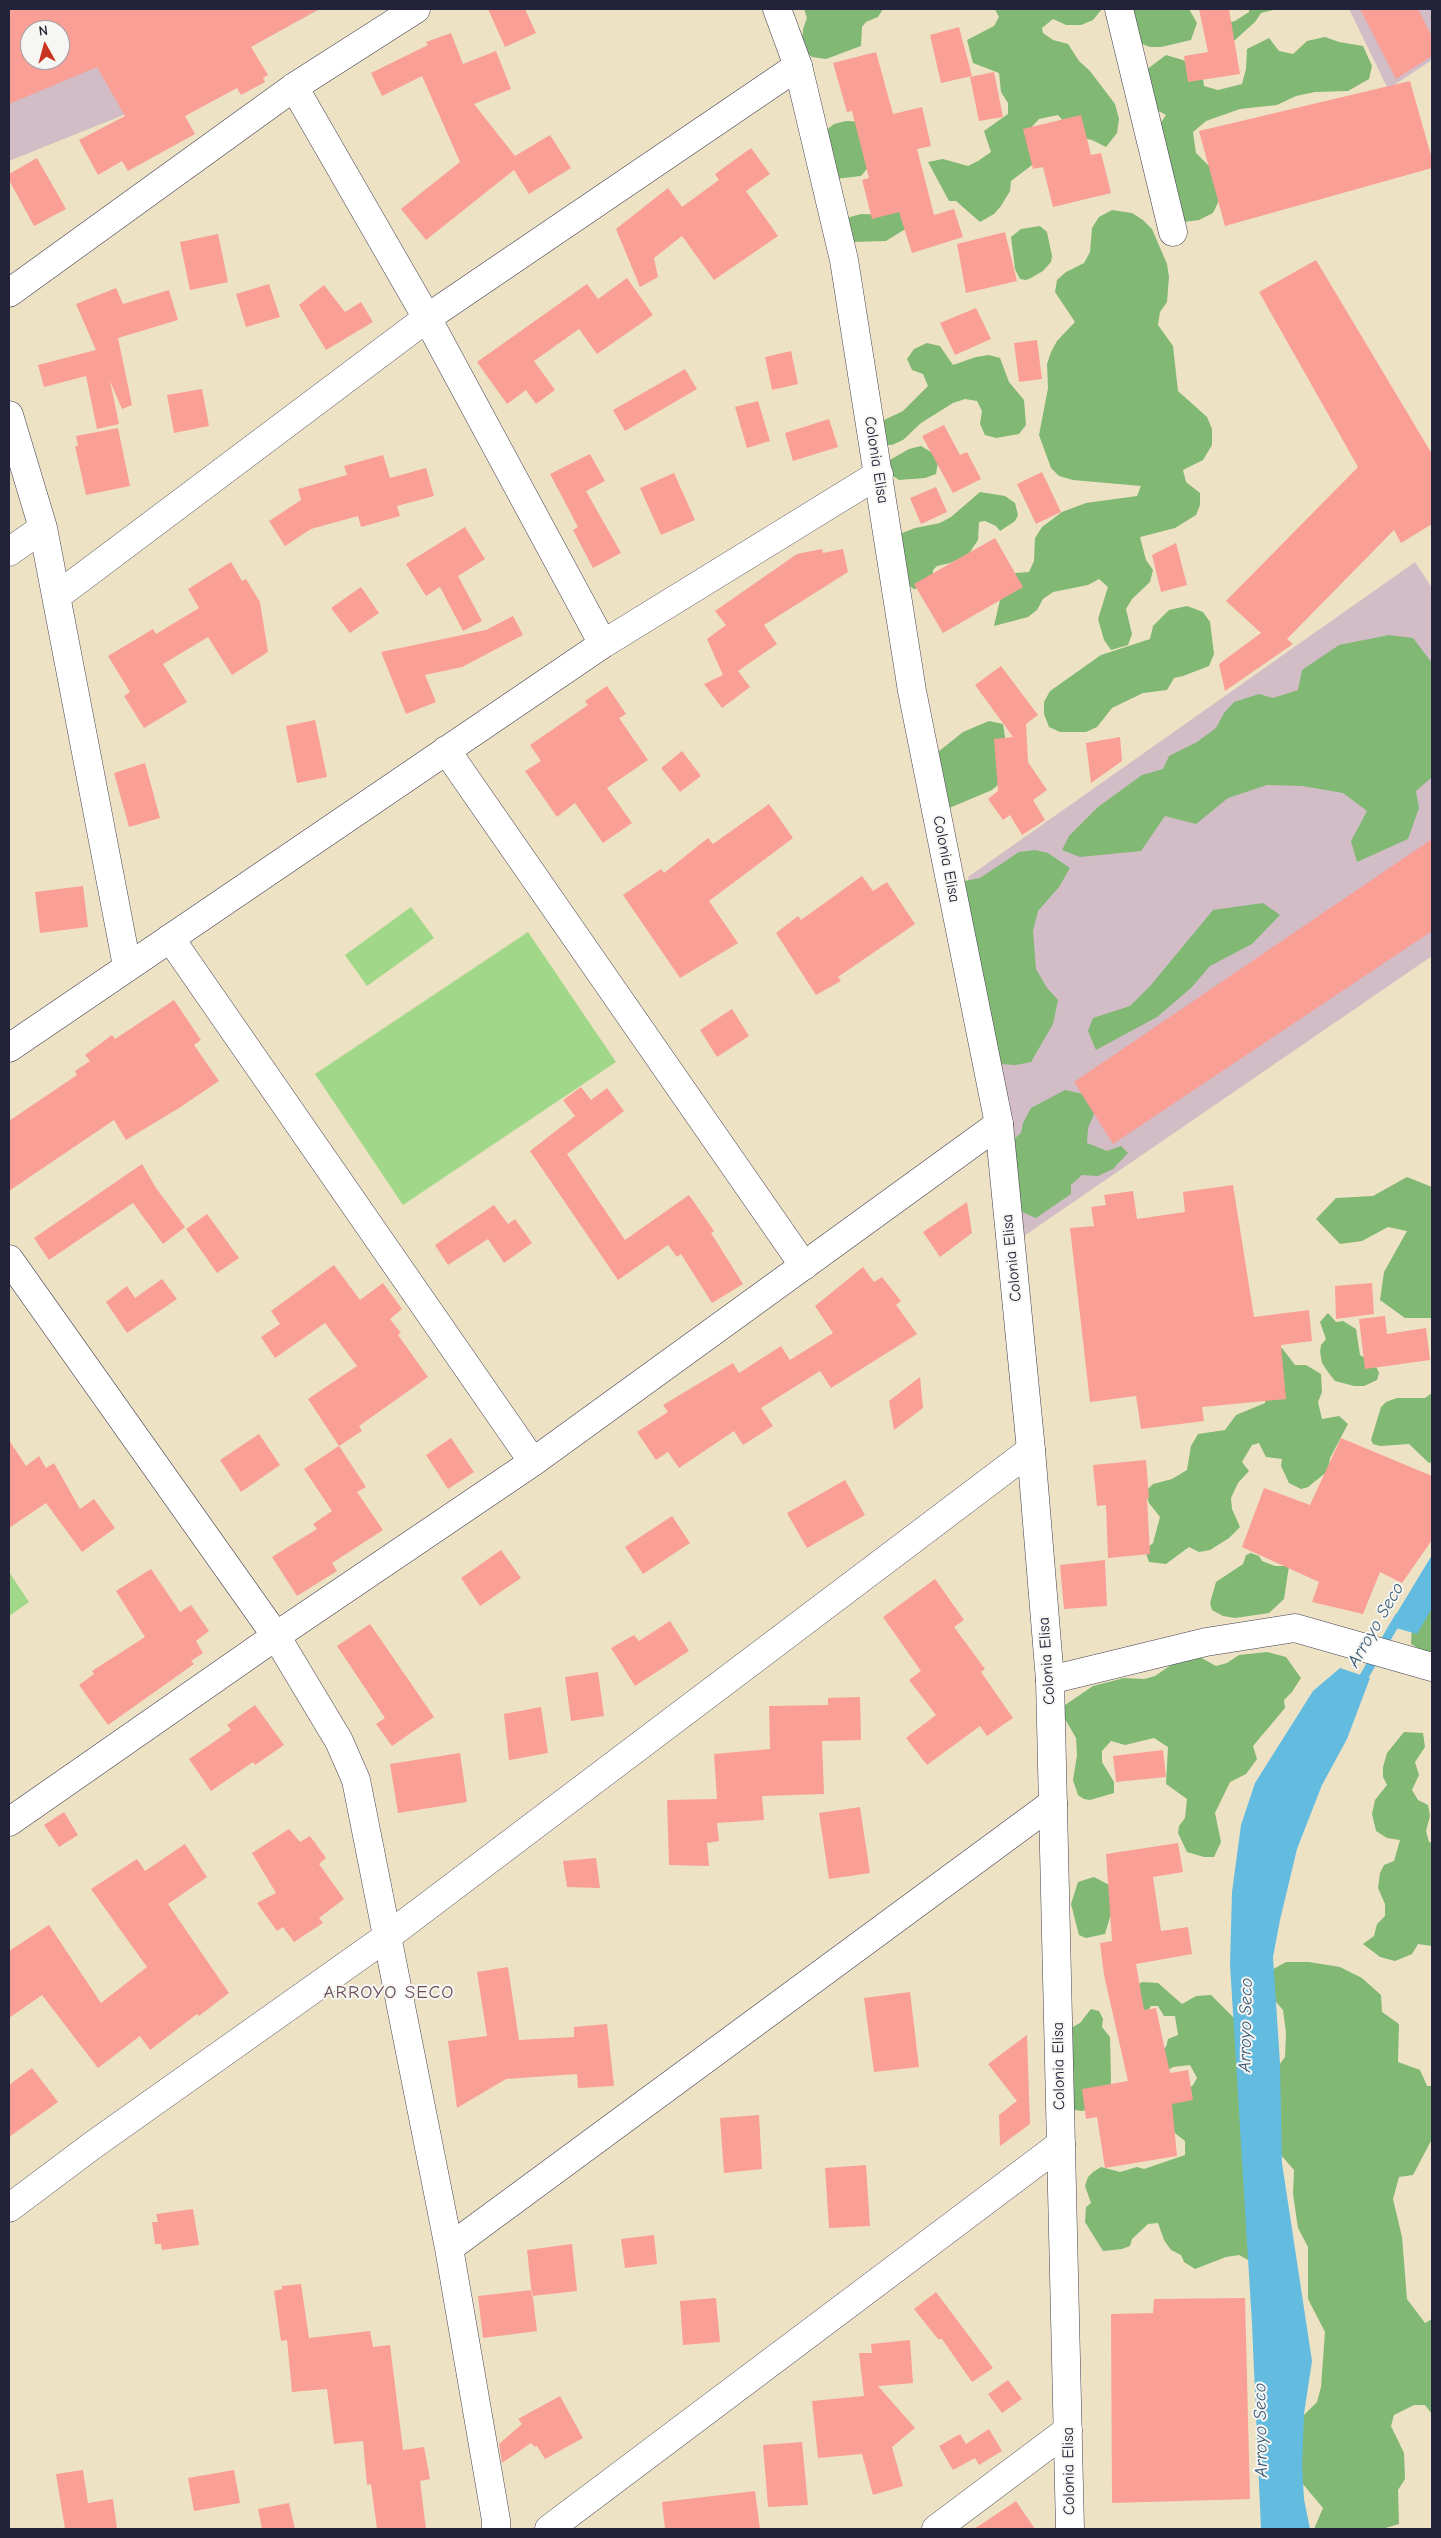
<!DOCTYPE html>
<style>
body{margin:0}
#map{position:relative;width:1441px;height:2538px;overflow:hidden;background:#eee2c5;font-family:"Comic Neue",sans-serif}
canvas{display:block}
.frame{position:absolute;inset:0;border:10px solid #22223b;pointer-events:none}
.north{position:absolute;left:20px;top:20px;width:50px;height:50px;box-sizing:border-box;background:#f6f6f2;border:1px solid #a1a1a9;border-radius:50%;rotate:353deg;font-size:14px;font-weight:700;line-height:20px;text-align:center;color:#22223b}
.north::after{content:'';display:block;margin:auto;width:18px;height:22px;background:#c8321e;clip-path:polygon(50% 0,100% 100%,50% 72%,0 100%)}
</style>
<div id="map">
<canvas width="1441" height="2538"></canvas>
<div class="frame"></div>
<div class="north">N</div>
</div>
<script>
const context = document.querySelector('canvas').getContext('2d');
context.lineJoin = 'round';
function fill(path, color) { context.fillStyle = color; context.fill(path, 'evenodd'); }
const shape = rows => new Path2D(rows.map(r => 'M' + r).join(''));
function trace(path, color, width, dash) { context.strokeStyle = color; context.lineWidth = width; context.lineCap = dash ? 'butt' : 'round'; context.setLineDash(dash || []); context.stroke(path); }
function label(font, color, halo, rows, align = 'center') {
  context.font = font + ' "Comic Neue",sans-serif'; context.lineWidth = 4; context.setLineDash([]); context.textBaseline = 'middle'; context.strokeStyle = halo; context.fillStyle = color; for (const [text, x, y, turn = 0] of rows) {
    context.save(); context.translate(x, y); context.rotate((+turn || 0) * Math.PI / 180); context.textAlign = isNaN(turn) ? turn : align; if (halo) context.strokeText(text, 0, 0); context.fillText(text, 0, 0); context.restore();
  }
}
const industrial = shape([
 [9,9,320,9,126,114,9,161],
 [30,30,60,30,60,60,30,60],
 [1349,9,1432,9,1432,60,1388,89],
 [1415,562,1432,588,1432,956,1021,1238,968,877]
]);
const green = shape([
 [411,907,434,938,367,986,345,955],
 [528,932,616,1062,403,1205,315,1074],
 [9,1572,29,1602,9,1616]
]);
const forest = shape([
 [804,9,883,9,878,17,866,22,862,27,861,46,826,59,812,57,807,53,802,42,803,29,807,18],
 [995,9,1102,9,1093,20,1081,25,1066,25,1053,19,1042,28,1043,33,1053,40,1068,44,1079,61,1090,71,1115,104,1119,119,1117,133,1106,147,1092,140,1077,137,1058,115,1039,119,1029,130,1036,162,1011,181,1010,191,1001,206,994,214,980,222,956,201,949,201,928,162,943,159,968,166,978,161,991,152,984,131,1008,114,1008,103,1001,92,999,73,973,63,967,40,994,26,999,17],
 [1127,9,1189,9,1197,23,1191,40,1161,47,1150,47,1137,42],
 [1249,9,1277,9,1261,13,1255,22,1235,40,1217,39,1215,26,1235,21,1249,12],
 [1325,37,1339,42,1363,46,1372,66,1369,79,1348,91,1315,92,1296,96,1277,105,1240,109,1206,121,1193,132,1196,153,1215,172,1223,192,1213,213,1199,220,1176,223,1156,130,1166,115,1149,106,1142,73,1166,55,1196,64,1202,71,1204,86,1218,90,1242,84,1246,69,1247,49,1269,38,1279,51,1293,54,1307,41],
 [846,121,867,122,876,158,861,176,835,179,824,132,834,124],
 [899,208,907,228,886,241,851,242,839,226,850,217,861,214,886,215],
 [1112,210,1132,213,1143,220,1152,229,1167,264,1169,277,1167,302,1160,312,1158,325,1173,346,1178,391,1207,417,1212,429,1212,445,1203,460,1183,470,1186,482,1200,493,1200,505,1196,515,1175,528,1140,537,1146,560,1153,570,1150,582,1132,599,1126,609,1132,634,1128,645,1111,650,1104,640,1098,619,1108,587,1099,579,1088,585,1053,592,1043,599,1037,610,1028,617,994,626,1005,578,1016,573,1029,572,1034,561,1035,538,1042,527,1062,512,1086,503,1137,496,1141,486,1073,480,1059,476,1051,468,1039,435,1048,388,1047,364,1051,352,1057,341,1075,322,1055,292,1057,280,1066,272,1084,263,1090,252,1092,228,1099,217],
 [1040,226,1047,232,1052,256,1051,262,1043,271,1031,278,1026,280,1020,279,1015,269,1011,237,1021,229],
 [927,343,940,346,953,365,976,357,989,355,1000,358,1009,382,1024,400,1026,425,1019,434,996,438,985,435,980,424,982,411,977,401,965,399,953,403,921,423,903,440,892,445,879,445,880,422,903,411,928,386,923,374,912,370,907,359,914,349],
 [921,446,931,452,938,462,936,474,925,478,899,480,890,474,888,461,909,449],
 [980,492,1005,496,1015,503,1018,515,1015,521,1000,531,996,526,985,521,979,522,978,540,968,555,950,563,937,566,933,570,933,576,919,588,914,589,908,585,897,535,915,528,940,523,951,517],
 [1187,606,1203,612,1210,622,1214,654,1209,666,1183,676,1174,678,1167,690,1143,693,1112,708,1097,727,1086,732,1060,732,1049,727,1044,714,1044,702,1050,691,1101,655,1150,639,1153,626,1169,610],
 [1389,635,1413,638,1432,663,1432,777,1416,791,1419,808,1408,839,1357,862,1351,841,1367,811,1343,793,1302,786,1267,785,1228,798,1196,824,1165,816,1141,851,1080,857,1062,850,1069,836,1098,807,1142,775,1163,769,1169,756,1197,742,1216,728,1224,713,1234,702,1259,694,1273,698,1298,690,1302,670,1339,645],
 [989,721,1003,724,1005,737,999,760,1000,783,992,790,947,809,933,756,963,732],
 [1035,850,1048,853,1070,868,1059,887,1038,911,1033,931,1036,969,1047,988,1058,1000,1053,1024,1031,1062,1016,1065,999,1064,959,882,980,878,1019,852],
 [1263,903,1280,915,1252,944,1210,966,1191,988,1157,1017,1096,1050,1088,1031,1093,1018,1130,1006,1151,985,1213,910],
 [1065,1090,1083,1094,1097,1107,1088,1128,1087,1143,1107,1151,1121,1146,1128,1153,1113,1169,1098,1176,1082,1175,1071,1185,1071,1194,1036,1218,1022,1212,1009,1183,1013,1140,1021,1133,1023,1123,1031,1108],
 [1407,1177,1432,1187,1432,1318,1405,1318,1380,1300,1384,1272,1407,1231,1388,1227,1362,1241,1340,1244,1316,1219,1336,1198,1373,1196],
 [1328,1313,1336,1322,1343,1321,1356,1329,1360,1355,1375,1364,1379,1373,1377,1380,1364,1386,1354,1386,1335,1381,1328,1372,1322,1363,1320,1352,1321,1345,1326,1339,1320,1322],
 [1282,1348,1295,1365,1306,1365,1321,1374,1322,1392,1318,1402,1322,1419,1339,1416,1348,1424,1330,1458,1328,1471,1308,1487,1301,1489,1289,1483,1281,1466,1282,1459,1266,1457,1259,1443,1252,1445,1242,1462,1249,1471,1238,1483,1231,1498,1232,1509,1240,1527,1229,1538,1210,1550,1199,1552,1189,1547,1166,1564,1149,1562,1145,1550,1153,1543,1160,1517,1149,1503,1145,1492,1153,1484,1172,1479,1187,1470,1191,1446,1198,1434,1225,1430,1236,1415,1265,1403,1269,1350],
 [1432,1393,1432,1462,1429,1463,1409,1444,1380,1446,1373,1444,1371,1440,1381,1407,1386,1402,1397,1398,1425,1398],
 [1251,1553,1259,1556,1262,1561,1275,1566,1289,1566,1284,1599,1269,1613,1235,1618,1223,1616,1212,1610,1210,1603,1216,1582,1243,1564,1246,1555],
 [1432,1589,1432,1656,1411,1644,1412,1625],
 [1267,1652,1286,1657,1301,1678,1292,1692,1284,1700,1285,1708,1253,1746,1257,1759,1246,1774,1230,1782,1215,1813,1221,1842,1214,1857,1204,1857,1187,1852,1178,1833,1179,1826,1185,1818,1187,1799,1166,1784,1168,1747,1154,1738,1125,1745,1111,1741,1102,1751,1102,1762,1114,1782,1114,1793,1090,1800,1084,1799,1078,1795,1073,1780,1077,1755,1076,1738,1065,1719,1065,1705,1093,1686,1124,1678,1144,1679,1155,1676,1174,1663,1198,1656,1216,1666,1227,1663,1239,1655],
 [1404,1732,1423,1733,1425,1747,1415,1762,1419,1775,1412,1790,1418,1800,1428,1805,1430,1816,1426,1831,1429,1842,1432,1843,1432,1946,1418,1944,1412,1954,1395,1961,1380,1957,1363,1944,1374,1936,1377,1924,1385,1916,1385,1904,1378,1888,1380,1873,1384,1865,1394,1861,1400,1840,1387,1838,1376,1831,1372,1814,1375,1800,1387,1785,1383,1777,1383,1767,1387,1753],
 [1094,1877,1111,1886,1115,1900,1105,1934,1086,1938,1079,1935,1071,1904,1078,1882],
 [1286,1962,1309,1962,1340,1967,1362,1978,1381,1995,1382,2012,1399,2024,1398,2062,1420,2070,1427,2086,1432,2086,1432,2139,1413,2175,1399,2177,1393,2199,1402,2237,1407,2299,1425,2323,1432,2319,1432,2414,1425,2405,1414,2405,1394,2415,1391,2426,1404,2453,1405,2479,1398,2490,1399,2524,1382,2529,1314,2529,1323,2508,1297,2477,1299,2420,1317,2402,1321,2387,1325,2332,1308,2299,1308,2247,1298,2228,1293,2194,1294,2170,1274,2147,1274,2072,1285,2057,1286,2033,1283,2010,1271,1996,1268,1972],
 [1142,1982,1158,1983,1182,2004,1196,1996,1211,1995,1240,2024,1257,2265,1239,2255,1226,2257,1195,2269,1184,2262,1181,2255,1171,2250,1164,2240,1158,2223,1148,2224,1132,2239,1130,2246,1122,2249,1103,2251,1085,2222,1086,2207,1091,2203,1085,2186,1088,2177,1093,2172,1101,2167,1120,2172,1137,2167,1144,2169,1185,2155,1185,2141,1171,2130,1164,2108,1193,2085,1197,2078,1190,2065,1173,2067,1166,2071,1146,2056,1166,2047,1168,2039,1178,2035,1175,2016,1164,2016,1158,2006,1151,2006,1147,2012,1137,2014,1128,1990],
 [1091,2009,1099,2011,1103,2019,1102,2027,1110,2037,1111,2081,1110,2089,1091,2108,1082,2111,1070,2109,1069,2080,1074,2072,1069,2062,1071,2028,1080,2023]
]);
const water = shape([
 [1432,1555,1432,1608,1417,1634,1389,1626],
 [1340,1668,1370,1678,1347,1739,1322,1785,1297,1849,1280,1920,1273,1957,1280,2063,1282,2163,1312,2361,1304,2414,1302,2465,1304,2499,1310,2529,1261,2529,1252,2324,1230,1964,1232,1892,1241,1825,1255,1783,1313,1691]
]);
const stream = shape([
 [1359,1685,1399,1617]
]);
const building = shape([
 [9,9,319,9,251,47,268,75,263,78,265,82,241,95,237,88,185,116,195,134,128,171,122,161,98,175,79,140,125,116,97,67,9,104],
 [30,30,60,30,60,60,30,60],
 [488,9,525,9,536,33,505,47],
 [1199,9,1229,9,1240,74,1188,82,1184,56,1208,52],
 [1360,9,1418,9,1432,37,1432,56,1396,79],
 [959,27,972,76,941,83,930,35],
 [451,33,463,64,496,51,511,89,474,104,515,156,550,135,571,168,529,194,514,170,426,240,401,209,460,162,422,76,382,96,371,73,428,45,426,42],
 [876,52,893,114,922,107,931,146,917,149,934,215,954,209,963,237,912,253,899,212,872,219,862,180,869,178,852,111,847,112,833,63],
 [994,72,1003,117,979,121,970,77],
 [1410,81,1432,159,1432,168,1225,226,1199,131],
 [1081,115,1091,155,1101,153,1111,193,1053,207,1043,167,1033,169,1023,129],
 [751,148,770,174,746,191,778,236,714,280,682,236,654,258,658,277,640,287,616,229,668,188,682,207,719,180,715,174],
 [37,158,66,209,34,226,9,180,9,174],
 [1005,232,1017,281,966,293,957,244],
 [218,234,228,282,190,290,180,242],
 [1316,260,1432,454,1432,524,1401,543,1394,530,1287,639,1293,644,1225,691,1219,664,1261,633,1226,601,1358,467,1259,292],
 [627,278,653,315,597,354,579,329,534,361,555,390,536,404,526,390,507,404,477,362,587,284,598,299],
 [269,284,280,317,246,327,236,294],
 [324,285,345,312,361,302,373,322,326,350,299,305],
 [116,288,123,304,169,290,178,320,118,338,132,405,122,409,110,381,119,424,97,429,86,376,44,387,38,365,96,350,76,304],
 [976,308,991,339,955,355,940,323],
 [1037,340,1042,379,1019,382,1014,343],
 [791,351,798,384,772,390,765,357],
 [685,369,697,389,625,431,613,410],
 [202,389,209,426,174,433,167,395],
 [758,401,770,441,747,448,735,407],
 [829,419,838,447,793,461,785,433],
 [944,425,960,455,967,452,981,479,953,493,922,436],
 [118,428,130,486,86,495,75,446,78,446,76,436],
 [590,454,605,481,586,491,621,553,593,568,573,530,578,527,550,474],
 [383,455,390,478,426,468,434,496,397,506,400,516,361,527,358,516,311,529,285,546,269,521,301,500,298,489,347,475,344,466],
 [1042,472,1061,512,1036,524,1017,484],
 [674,473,695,520,661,535,640,488],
 [936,487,947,512,921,524,910,498],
 [465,527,485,559,458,576,482,621,463,631,440,587,426,596,406,564],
 [995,538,1023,587,943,633,914,584],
 [1176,543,1187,585,1161,592,1152,555],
 [822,549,823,553,843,549,848,572,764,625,777,644,738,671,750,687,722,708,704,684,723,675,707,639,726,625,715,611,797,554],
 [231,562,242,581,246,579,260,602,268,652,232,675,208,637,163,664,187,702,144,728,124,696,130,692,108,656,153,629,156,634,199,608,188,589],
 [361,587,379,613,350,633,331,608],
 [513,616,523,635,462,667,425,675,436,702,406,714,381,652,486,630],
 [1001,666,1038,715,1026,724,1028,762,1047,790,1033,800,1045,820,1022,835,1010,815,1003,820,988,799,998,791,994,739,1013,737,975,685],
 [607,686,626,714,619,718,648,760,607,788,632,823,603,843,575,803,557,817,525,771,541,761,530,745,588,705,585,701],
 [315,720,327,777,297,783,286,726],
 [1120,737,1122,761,1091,783,1086,743],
 [682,751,701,776,680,792,661,768],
 [145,763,160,818,129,827,114,773],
 [769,804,793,838,709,901,738,943,680,978,623,895,661,869,664,873,708,838,713,844],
 [1432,839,1432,931,1113,1144,1074,1082],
 [862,876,873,891,887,882,915,924,838,977,841,981,816,995,776,933,798,916,801,920],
 [83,886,88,927,40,933,35,892],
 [174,1000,201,1040,194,1045,219,1081,179,1108,126,1140,114,1120,9,1191,9,1121,77,1075,75,1071,90,1061,85,1055,112,1035,115,1039],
 [732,1009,749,1036,717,1057,700,1030],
 [581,1087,591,1100,607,1088,624,1111,567,1154,625,1240,689,1195,714,1231,711,1233,743,1284,712,1303,681,1254,677,1257,668,1245,618,1280,530,1151,575,1116,563,1100],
 [142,1164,156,1188,185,1227,163,1244,133,1203,49,1260,34,1238],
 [1233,1185,1254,1317,1309,1310,1312,1341,1281,1345,1286,1399,1202,1407,1204,1421,1141,1429,1136,1396,1090,1402,1070,1228,1094,1226,1091,1207,1106,1205,1104,1195,1133,1191,1137,1219,1185,1212,1183,1192],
 [967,1202,972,1233,940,1257,923,1232],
 [494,1205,508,1224,515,1219,532,1243,504,1263,488,1239,448,1265,435,1245],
 [207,1214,239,1258,217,1273,186,1229],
 [334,1265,360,1300,383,1283,402,1309,390,1319,401,1333,398,1335,428,1377,359,1426,362,1431,339,1446,308,1399,357,1366,325,1323,275,1358,261,1337,280,1324,271,1311],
 [863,1267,874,1282,882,1277,901,1301,896,1305,917,1334,831,1388,820,1371,761,1408,773,1426,743,1445,734,1431,679,1468,668,1452,656,1460,637,1432,668,1412,663,1405,733,1363,739,1373,781,1346,790,1360,833,1333,815,1306],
 [162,1279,177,1299,127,1333,106,1302,127,1286,135,1298],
 [1372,1283,1374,1314,1336,1319,1335,1286],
 [1385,1316,1387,1334,1426,1328,1430,1360,1365,1369,1359,1319],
 [920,1377,923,1408,894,1430,889,1401],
 [259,1434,280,1465,241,1492,220,1460],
 [451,1438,474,1472,448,1489,426,1455],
 [1341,1438,1432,1476,1432,1540,1402,1583,1380,1572,1363,1614,1312,1602,1319,1582,1242,1547,1264,1488,1310,1505],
 [9,1440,26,1466,39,1456,46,1468,54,1463,80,1509,94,1499,115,1528,82,1552,46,1503,9,1528],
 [339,1446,366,1487,357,1492,383,1530,332,1563,337,1571,297,1596,272,1557,317,1529,313,1524,332,1511,304,1469],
 [1146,1460,1149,1498,1147,1498,1150,1554,1108,1558,1106,1505,1097,1506,1093,1465],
 [845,1480,865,1515,807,1548,787,1513],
 [672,1516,690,1543,643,1574,625,1547],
 [501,1550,521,1578,480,1606,461,1578],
 [1105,1560,1107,1606,1064,1609,1060,1565],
 [151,1569,180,1612,191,1605,209,1631,196,1641,203,1653,191,1661,194,1664,108,1725,79,1685,94,1674,92,1671,145,1637,116,1591],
 [935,1579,964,1620,954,1627,985,1669,981,1672,1013,1718,987,1736,980,1726,927,1765,906,1738,936,1715,909,1680,921,1671,883,1617],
 [670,1621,689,1651,635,1686,611,1648,634,1635,639,1641],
 [370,1624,434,1717,392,1746,376,1724,385,1718,337,1646],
 [598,1672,604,1716,571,1721,565,1677],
 [860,1697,861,1740,822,1741,824,1794,762,1796,764,1820,717,1823,719,1841,707,1843,709,1866,669,1865,667,1800,717,1799,714,1754,770,1749,769,1706,828,1705,828,1698],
 [255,1705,284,1745,255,1765,253,1762,211,1791,189,1759,231,1730,227,1725],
 [541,1707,548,1753,509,1760,504,1714],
 [1163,1750,1166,1777,1116,1782,1113,1756],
 [460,1753,467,1802,398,1813,390,1764],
 [860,1807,870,1873,829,1879,819,1813],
 [64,1812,78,1835,59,1847,44,1825],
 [289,1829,300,1842,310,1836,326,1858,319,1864,344,1899,319,1918,323,1923,294,1942,283,1927,277,1931,257,1903,276,1893,252,1853],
 [1178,1843,1183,1872,1153,1877,1161,1931,1188,1927,1192,1954,1136,1964,1144,2010,1156,2008,1170,2073,1188,2070,1193,2100,1172,2104,1177,2156,1105,2168,1097,2117,1086,2119,1082,2089,1128,2081,1104,1975,1100,1943,1112,1941,1106,1854],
 [185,1844,207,1877,168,1904,229,1993,199,2016,197,2014,150,2050,140,2036,98,2068,42,1995,9,2018,9,1951,49,1925,101,2003,147,1967,91,1889,137,1859,145,1871],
 [596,1858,600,1888,567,1887,563,1861],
 [508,1967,519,2040,574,2037,574,2027,607,2024,614,2086,578,2088,577,2074,506,2079,457,2108,448,2041,487,2036,477,1972],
 [910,1992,919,2067,874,2072,864,1998],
 [1027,2035,1030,2124,1000,2146,999,2115,1017,2101,988,2064],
 [32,2068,58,2102,9,2137,9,2085],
 [759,2115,762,2169,724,2173,720,2118],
 [866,2165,870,2226,829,2228,825,2168],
 [193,2209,199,2245,162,2250,161,2244,155,2244,152,2222,158,2222,156,2214],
 [654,2235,657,2264,625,2268,621,2239],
 [572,2244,577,2291,532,2296,527,2250],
 [301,2284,309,2338,370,2331,373,2347,390,2345,403,2450,424,2447,430,2479,420,2481,426,2529,377,2529,371,2484,367,2485,363,2441,334,2444,327,2389,292,2392,287,2340,281,2341,274,2291,282,2289,282,2286],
 [532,2290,537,2331,483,2338,478,2296],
 [936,2292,993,2368,972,2382,942,2339,938,2339,914,2309],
 [716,2298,720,2342,683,2345,680,2301],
 [1245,2298,1250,2499,1112,2503,1111,2314,1153,2313,1154,2299],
 [910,2340,913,2383,878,2386,915,2428,892,2447,903,2486,873,2495,862,2454,818,2458,812,2401,864,2396,859,2353,872,2353,871,2344],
 [1008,2380,1022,2399,1002,2413,988,2394],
 [560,2396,583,2438,545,2459,537,2446,535,2447,531,2443,502,2463,499,2444,522,2424,518,2419],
 [989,2429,1002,2451,979,2465,975,2458,953,2470,939,2446,960,2434,966,2444],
 [802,2442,808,2505,768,2507,763,2445],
 [83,2470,88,2503,113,2499,117,2529,65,2529,56,2474],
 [234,2470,240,2503,194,2511,188,2478],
 [755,2491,760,2529,665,2529,662,2502],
 [1016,2501,1035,2529,974,2529],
 [289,2503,295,2529,262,2529,258,2509]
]);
const street = shape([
 [1119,9,1173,232],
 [294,87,427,318,603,644],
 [9,293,294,87,416,9],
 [9,415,43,528,127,966],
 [9,552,43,528],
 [57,596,427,318,798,66],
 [446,750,804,1266],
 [170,938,533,1462],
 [9,1048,603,644,879,474],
 [9,1259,276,1636,339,1741,356,1780,449,2248,496,2520,496,2529],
 [1050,1680,1206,1642,1295,1628,1432,1667],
 [9,1822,276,1636,533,1462,999,1124],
 [9,2208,93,2145,388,1936,1031,1450],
 [449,2248,1053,1803],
 [549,2529,1061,2144],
 [936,2529,1068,2430]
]);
const secondary = shape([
 [777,9,798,66,844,260,912,691,999,1124,1031,1450,1050,1680,1070,2529]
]);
const streetNames = [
 ["Colonia Elisa",876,460,81],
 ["Colonia Elisa",946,859,79],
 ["Colonia Elisa",1012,1258,-96],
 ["Colonia Elisa",1047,1661,-94],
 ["Colonia Elisa",1059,2066,-91],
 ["Colonia Elisa",1069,2471,-91]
];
const waterNames = [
 ["Arroyo Seco",1376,1625,-60],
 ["Arroyo Seco",1246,2025,-89],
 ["Arroyo Seco",1261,2430,-91]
];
const quarterNames = [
 ["ARROYO SECO",389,1993]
];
fill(industrial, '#d2bdc7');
fill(green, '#a1d788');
fill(forest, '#80b874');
fill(water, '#63bce0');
trace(stream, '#63bce0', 9);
fill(building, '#f99f96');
trace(street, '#413f50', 29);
trace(secondary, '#413f50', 29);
trace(street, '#fff', 28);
trace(secondary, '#fff', 28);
label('16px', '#22223b', '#f6f6f2', streetNames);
label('italic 18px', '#395875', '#f6f6f2', waterNames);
context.letterSpacing = '1px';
label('19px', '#6d4e5b', '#f6f6f2', quarterNames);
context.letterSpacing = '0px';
</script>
